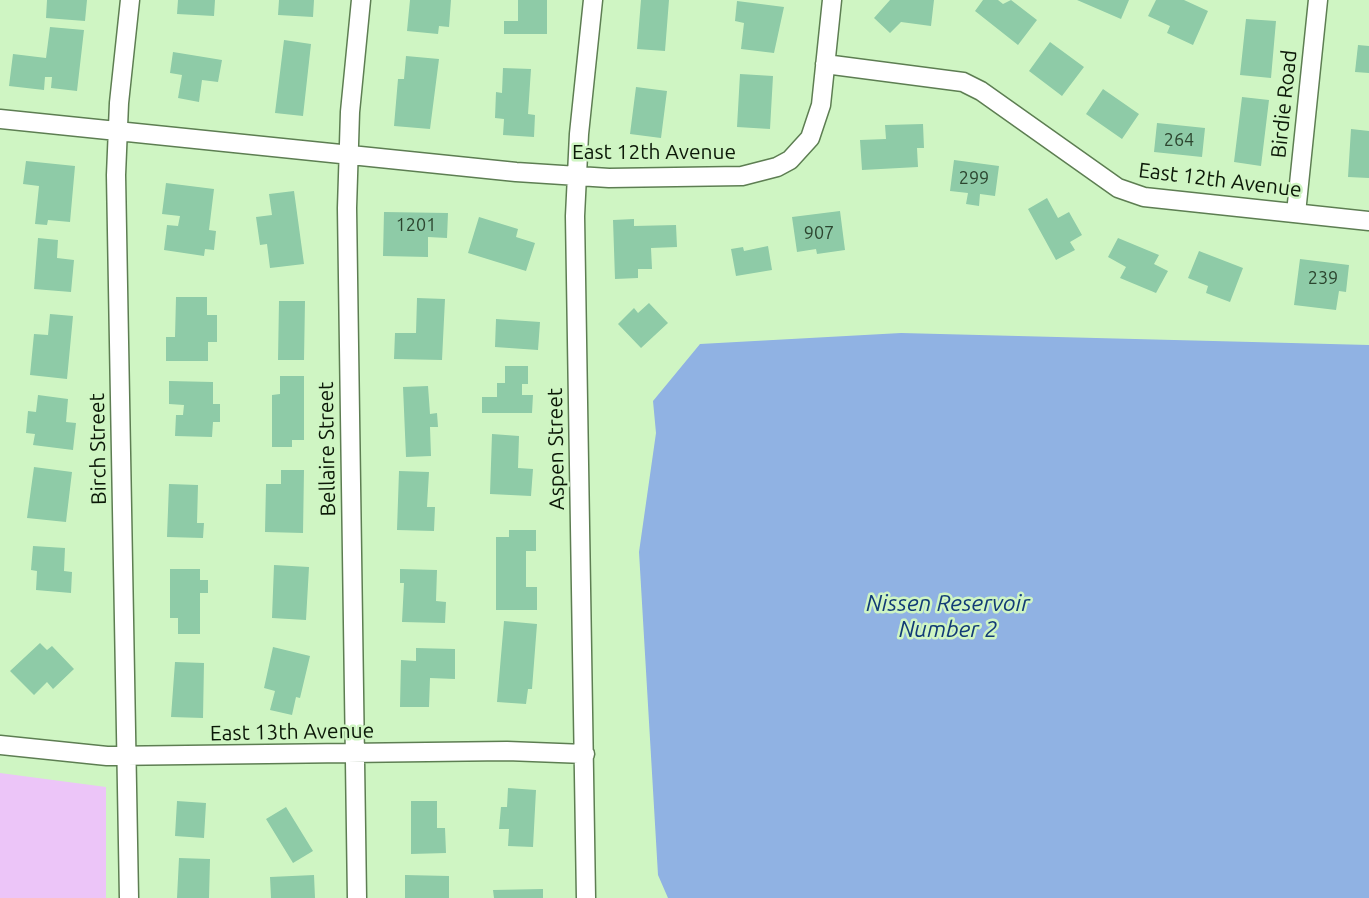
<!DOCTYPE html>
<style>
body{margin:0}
canvas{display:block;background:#cff5c3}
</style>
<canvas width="1369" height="898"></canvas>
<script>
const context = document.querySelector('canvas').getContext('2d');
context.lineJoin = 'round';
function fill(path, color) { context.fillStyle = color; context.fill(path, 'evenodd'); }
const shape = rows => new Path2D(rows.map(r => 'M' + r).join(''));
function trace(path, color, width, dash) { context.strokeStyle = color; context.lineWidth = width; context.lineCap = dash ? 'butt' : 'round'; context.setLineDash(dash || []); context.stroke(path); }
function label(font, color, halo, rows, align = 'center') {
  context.font = font + ' Ubuntu,sans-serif'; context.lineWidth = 5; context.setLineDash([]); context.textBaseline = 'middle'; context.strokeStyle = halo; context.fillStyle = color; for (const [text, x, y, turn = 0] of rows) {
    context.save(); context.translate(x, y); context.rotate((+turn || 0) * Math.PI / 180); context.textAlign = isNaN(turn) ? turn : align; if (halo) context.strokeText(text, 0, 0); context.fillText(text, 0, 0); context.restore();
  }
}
const green = shape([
 [0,773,106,787,106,898,0,898]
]);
const water = shape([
 [901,333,1369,345,1369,898,668,898,658,875,639,552,656,433,653,401,700,344]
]);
const building = shape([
 [47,0,87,0,85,21,46,18],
 [178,0,215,0,214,16,177,14],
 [279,0,314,0,313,17,278,15],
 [410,0,451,0,449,27,439,26,438,34,407,31],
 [518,0,547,0,547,34,504,34,504,21,518,21],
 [641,0,669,0,665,51,637,49],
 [890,0,934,0,931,26,901,22,890,33,874,18],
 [983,0,998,0,1003,4,1011,0,1037,20,1018,45,975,11],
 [1077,0,1129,0,1121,19],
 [1156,0,1184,0,1208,11,1193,45,1167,33,1170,26,1148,16],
 [737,1,784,7,774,53,741,49,744,23,735,21],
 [1246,19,1276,21,1271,78,1240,75],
 [50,27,84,30,77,91,51,88,52,77,45,77,44,90,9,86,13,54,46,58],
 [284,40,311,44,303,116,275,113],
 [1050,42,1084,67,1062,96,1029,71],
 [1358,45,1369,46,1369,73,1355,72],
 [173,52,222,60,218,82,202,80,199,102,178,98,182,75,170,73],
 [406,56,439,59,430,129,394,126,398,79,404,79],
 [503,68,531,69,528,114,535,115,534,137,503,135,504,119,495,118,496,92,502,93],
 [740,74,773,76,770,129,737,127],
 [636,87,667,91,661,138,630,134],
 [1103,89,1139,114,1122,139,1086,114],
 [1242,97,1269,100,1261,166,1234,162],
 [1157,123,1205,128,1202,157,1154,152],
 [923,124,924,148,917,148,918,167,862,170,860,140,886,139,885,125],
 [1351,129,1369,131,1369,178,1348,177],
 [954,160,999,166,995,196,980,194,979,206,966,204,968,193,950,191],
 [26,161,75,166,70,222,48,220,47,225,35,224,39,186,23,184],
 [166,183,214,189,209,230,216,231,214,250,205,249,204,256,164,250,167,225,178,226,180,216,162,214],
 [294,191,304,264,270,268,267,244,260,245,256,217,272,215,269,194],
 [1047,198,1058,218,1069,212,1082,235,1070,242,1075,250,1056,260,1028,209],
 [840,211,845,250,817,254,816,249,797,252,792,217],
 [384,212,448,213,447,238,428,237,428,257,383,256],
 [479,217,518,229,516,237,535,243,526,271,468,253],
 [634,219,634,226,676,225,677,247,651,248,652,269,638,269,638,278,615,279,613,220],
 [38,238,58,240,57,258,74,260,71,292,34,289],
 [1118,238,1159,255,1154,264,1168,271,1156,293,1120,278,1126,267,1108,257],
 [768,246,772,270,736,276,731,249,743,247,744,251],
 [1199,251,1243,268,1230,302,1206,293,1208,286,1188,278],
 [1300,259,1349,265,1346,292,1339,291,1336,310,1294,305],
 [176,297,207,297,207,315,217,315,217,342,208,342,208,361,166,361,166,337,175,337],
 [417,298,445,299,442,360,394,359,395,333,416,333],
 [279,301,305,301,304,360,278,360],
 [649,303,668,323,641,348,618,324,634,308,638,313],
 [50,314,73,316,67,379,30,375,34,334,48,335],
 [496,319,540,322,538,350,495,347],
 [505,366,528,366,528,384,522,384,522,395,533,395,532,413,482,413,482,397,497,397,497,383,505,383],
 [280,376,304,376,304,440,292,440,292,447,272,447,272,395,280,394],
 [169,381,213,382,213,404,220,404,220,422,213,422,212,437,175,436,176,415,183,415,184,405,169,404],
 [428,386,430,414,437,413,438,427,430,427,431,456,406,457,403,387],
 [38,395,68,399,66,422,76,423,73,450,33,445,35,434,26,433,28,411,36,412],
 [492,434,519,436,518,468,533,469,531,496,490,494],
 [34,467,72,472,66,522,27,518],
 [281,470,304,470,303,533,265,532,266,484,281,484],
 [399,471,429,472,427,507,435,507,434,531,397,530],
 [169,484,198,485,197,523,204,523,203,538,167,537],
 [509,530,536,530,536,551,526,551,526,587,537,587,537,610,496,610,496,537,509,537],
 [33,546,65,548,64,571,72,572,71,593,36,590,37,571,31,570],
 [274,565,309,567,306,620,272,618],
 [170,569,200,569,200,580,208,580,208,593,200,593,200,634,178,634,178,618,170,618],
 [400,569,437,570,436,601,446,602,445,623,402,622,404,583,400,583],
 [504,621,537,624,532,689,528,689,526,704,497,702],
 [40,643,47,650,52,646,74,669,53,689,47,682,34,695,10,671],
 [273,647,310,656,300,698,296,697,292,715,270,710,275,691,264,688],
 [416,648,455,649,455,679,430,678,429,707,400,707,401,660,416,661],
 [175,662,204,663,203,718,171,717],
 [508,788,536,790,533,847,508,846,509,829,499,829,501,807,507,807],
 [177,801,206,803,204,838,175,836],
 [411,801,437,801,437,828,445,828,446,853,411,854],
 [286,807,313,851,293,863,266,819],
 [179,858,210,859,209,898,177,898],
 [314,875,315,898,271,898,270,877],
 [405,875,449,876,449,898,405,898],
 [543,889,543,898,494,898,493,890]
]);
const minor = shape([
 [825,64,963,82,981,91,1118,188,1144,197,1369,221],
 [0,119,516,172,609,178,742,176,777,167,790,160,810,138,821,105,832,0],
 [1296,213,1318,0],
 [0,745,107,756,507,751,585,754],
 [129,898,116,175,119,103,130,0],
 [357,898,347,208,350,112,361,0],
 [586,898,575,216,579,134,593,0]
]);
const numberNames = [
 ["264",1179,140],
 ["299",974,178],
 ["1201",416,225],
 ["907",819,233],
 ["239",1323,278]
];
const streetNames = [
 ["Birdie Road",1284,104,-84],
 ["East 12th Avenue",654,152],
 ["East 12th Avenue",1220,180,7],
 ["Birch Street",98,449,-91],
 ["Bellaire Street",327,449,-91],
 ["Aspen Street",556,449,-91],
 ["East 13th Avenue",292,732,-1]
];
const waterNames = [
 ["Nissen Reservoir",948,603],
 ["Number 2",948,629]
];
fill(green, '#ecc5f8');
fill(water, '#90b2e3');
fill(building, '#8ecba7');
trace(minor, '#5d7e52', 21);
trace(minor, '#fff', 18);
label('18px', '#2c452f', null, numberNames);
label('21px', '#0b1807', '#cff5c3', streetNames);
label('italic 23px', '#123b76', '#cff5c3', waterNames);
</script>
